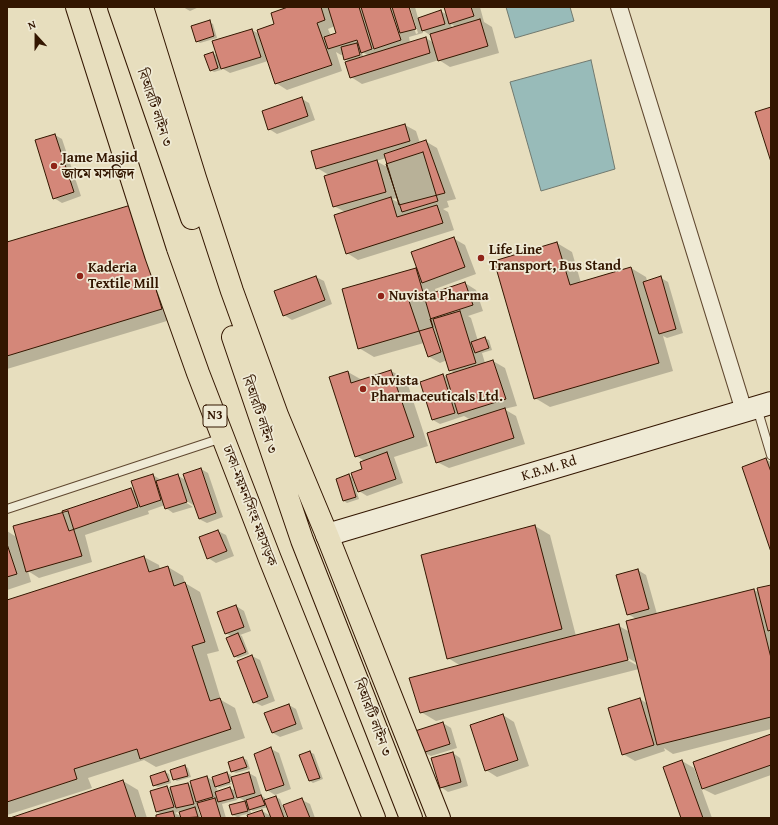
<!DOCTYPE html>
<meta charset="utf-8">
<style>
body{margin:0}
#map{position:relative;width:778px;height:825px;overflow:hidden;background:#e7debe;font-family:"Gentium Book Plus",serif}
canvas{display:block}
.frame{position:absolute;inset:0;border:8px solid #331600;pointer-events:none}
.north{position:absolute;left:16px;top:16px;width:40px;height:40px;-webkit-text-stroke:3px #efead5;paint-order:stroke;rotate:339deg;font-size:11px;font-weight:700;line-height:16px;text-align:center;color:#331600}
.north::after{content:'';display:block;margin:auto;width:14px;height:18px;background:#331600;clip-path:polygon(50% 0,100% 100%,50% 72%,0 100%)}
</style>
<div id="map">
<canvas width="778" height="825"></canvas>
<div class="frame"></div>
<div class="north">N</div>
</div>
<script>
const context = document.querySelector('canvas').getContext('2d');
context.lineJoin = 'round';
function fill(path, color) { context.fillStyle = color; context.fill(path, 'evenodd'); }
const shape = rows => new Path2D(rows.map(r => 'M' + r).join(''));
function trace(path, color, width, dash) { context.strokeStyle = color; context.lineWidth = width; context.lineCap = dash ? 'butt' : 'round'; context.setLineDash(dash || []); context.stroke(path); }
function label(font, color, halo, rows, align = 'center') {
  context.font = font + ' "Gentium Book Plus","Noto Serif Bengali",serif'; context.lineWidth = 3.5; context.setLineDash([]); context.textBaseline = 'middle'; context.strokeStyle = halo; context.fillStyle = color; for (const [text, x, y, turn = 0] of rows) {
    context.save(); context.translate(x, y); context.rotate((+turn || 0) * Math.PI / 180); context.textAlign = isNaN(turn) ? turn : align; if (halo) context.strokeText(text, 0, 0); context.fillText(text, 0, 0); context.restore();
  }
}
const water = shape([
 [506,7,570,7,574,21,515,38,506,7],
 [591,60,615,169,541,191,510,82,591,60]
]);
const shadow = shape([
 [183,7,199,7,190,11],
 [291,7,408,7,416,34,418,33,410,7,415,7,418,18,441,11,447,15,445,7,480,7,484,22,492,27,499,53,450,67,439,60,362,84,351,77,349,62,345,59,344,54,341,55,336,52,342,71,287,90,276,83,268,61,230,73,220,67,221,70,214,72,211,70,213,53,218,56,214,42,252,30,259,34,276,24],
 [451,24,456,27,452,28],
 [335,26,338,34,331,36,328,29],
 [422,30,430,35,431,34,434,43,426,38,410,43,409,37,423,33],
 [362,52,364,53,369,56,363,57],
 [209,22,213,24,217,38,200,43,197,41],
 [302,99,309,103,315,120,277,134,269,129],
 [405,125,416,131,420,143,425,141,437,148,456,199,447,201,449,207,443,209,448,212,454,230,358,260,347,253,345,212,334,206,329,175,317,168],
 [386,158,389,168,376,161],
 [398,198,399,203,392,199],
 [55,135,62,139,81,196,62,203,54,198],
 [131,206,177,318,7,369,7,243],
 [453,238,465,245,476,274,435,289,436,293,465,283,476,290,483,311,468,316,471,318,478,341,485,338,489,340,492,350,482,353,485,363,493,361,505,368,517,406,504,409,516,416,525,444,449,468,437,462,471,420,464,416,440,424,433,420,443,375,448,378,455,373,450,370,447,360,440,363,428,356,424,343,374,357,359,348,343,290,418,269],
 [557,243,572,252,581,283,631,268,646,277,647,281,661,278,668,282,683,333,667,338,663,336,673,371,550,407,535,398],
 [316,277,324,281,332,304,292,320,284,315],
 [391,371,406,379,428,446,394,457,403,483,367,496,359,491,365,461,356,456,348,372,362,380],
 [766,460,771,462,771,549],
 [201,469,208,473,223,517,207,523,199,519,195,506,183,499,182,500,193,507,173,513,166,508,165,505,148,511,149,514,85,535,92,562,39,578,28,571,31,582,7,590,7,531,18,538,64,513,131,489,136,491,153,475,161,480,178,476,186,480],
 [349,475,352,477,359,499,347,503,344,501],
 [535,526,550,535,576,636,619,626,630,632,636,619,628,614,638,570,646,575,657,614,754,590,760,593,771,586,771,729,673,754,664,748,665,751,635,761,623,754,640,699,648,704,639,669,436,721,421,712,461,666,448,658],
 [625,656,638,664,638,666,624,658],
 [218,531,226,535,234,556,216,563,208,558],
 [144,557,159,565,160,570,168,567,183,576,185,583,200,592,219,651,207,654,221,700,235,708,245,738,156,767,144,760,88,778,92,788,7,815,7,601],
 [236,606,244,611,251,631,240,635,242,636,249,654,238,658,234,656,232,637,226,633],
 [252,656,260,660,275,701,262,706,254,702],
 [289,705,296,709,303,729,280,737,273,733,266,713],
 [503,715,514,722,529,766,497,777,486,770],
 [443,723,451,728,457,748,431,756,423,752],
 [771,735,771,775,715,795,703,789],
 [271,749,279,753,291,789,275,795,267,790],
 [310,752,314,754,323,779,313,783,310,781],
 [453,753,460,758,468,786,448,792,441,787],
 [243,758,247,760,250,769,236,773,232,771],
 [682,761,694,768,712,818,683,818],
 [185,766,188,768,191,777,177,781,174,779],
 [165,772,169,774,171,783,158,787,154,785,151,776],
 [227,773,231,775,231,778,249,773,256,777,262,796,265,798,266,801,276,797,280,799,287,818,249,818,262,811,271,816,268,807,253,811,250,809,251,813,239,816,243,818,235,818,237,817,233,815,231,806,245,801,238,797,234,783,226,779,225,780,232,784,219,788,216,786,218,792,230,788,234,790,237,800,222,804,226,818,203,818,200,808,198,809,201,818,157,818,162,815,157,812,167,787,172,790,188,784,192,786,207,777,214,781],
 [180,811,182,817,175,813],
 [123,781,138,790,147,818,13,818],
 [302,800,310,804,315,818,289,818]
]);
const building = shape([
 [288,7,321,7,325,20,317,23,332,65,275,84,257,30,274,24,271,13,288,7],
 [328,7,359,7,372,49,361,53,357,40,328,49,324,37,336,33,328,7],
 [361,7,390,7,401,40,374,49,361,7],
 [392,7,409,7,416,29,400,33,392,7],
 [444,7,471,7,474,16,449,24,444,7],
 [441,10,445,24,422,31,418,18,441,10],
 [480,19,488,46,438,61,430,34,480,19],
 [210,20,214,36,196,42,191,26,210,20],
 [252,29,261,57,221,69,212,41,252,29],
 [426,37,430,53,350,78,345,62,426,37],
 [357,43,360,55,344,60,341,47,357,43],
 [213,52,218,68,210,71,204,55,213,52],
 [302,97,308,116,268,130,262,111,302,97],
 [771,107,771,162,755,112,771,107],
 [405,124,410,141,316,169,311,151,405,124],
 [55,134,74,192,53,199,35,140,55,134],
 [426,140,445,193,399,205,384,154,426,140],
 [423,152,438,201,402,212,386,164,423,152],
 [377,160,386,192,333,207,324,176,377,160],
 [391,197,397,217,437,205,443,223,346,254,334,215,391,197],
 [131,205,162,309,7,356,7,242,131,205],
 [454,237,465,267,422,283,411,252,454,237],
 [557,242,570,285,631,267,659,363,534,399,494,261,557,242],
 [416,268,433,327,358,349,342,289,416,268],
 [316,276,325,300,283,316,274,291,316,276],
 [661,276,676,329,659,334,643,282,661,276],
 [465,282,473,305,430,319,441,352,428,357,409,301,465,282],
 [460,311,476,363,449,371,433,319,460,311],
 [485,337,489,348,475,353,471,342,485,337],
 [493,360,506,399,458,414,446,375,493,360],
 [391,370,414,437,355,457,329,377,348,371,351,383,391,370],
 [443,374,455,413,432,420,420,382,443,374],
 [505,408,514,438,436,463,427,433,505,408],
 [387,452,396,479,358,492,351,473,362,469,360,462,387,452],
 [766,458,771,472,771,552,742,467,766,458],
 [201,468,216,513,199,519,183,474,201,468],
 [153,474,161,500,140,507,131,481,153,474],
 [178,474,187,502,165,509,156,481,178,474],
 [349,474,356,497,343,501,336,479,349,474],
 [131,488,138,507,69,531,62,511,131,488],
 [68,511,82,556,26,572,13,526,68,511],
 [535,525,562,629,447,659,421,555,535,525],
 [218,530,227,551,207,559,199,537,218,530],
 [7,544,17,574,7,577,7,544],
 [144,556,149,572,168,566,174,586,185,582,205,642,192,646,210,701,220,698,231,729,140,759,137,749,74,769,77,779,7,802,7,600,144,556],
 [638,569,649,609,627,615,616,575,638,569],
 [771,585,771,630,768,631,757,588,771,585],
 [754,589,771,658,771,717,657,745,626,621,754,589],
 [236,605,244,627,225,634,217,612,236,605],
 [619,624,628,660,420,713,409,678,619,624],
 [238,633,246,652,234,657,226,638,238,633],
 [252,655,268,697,253,703,237,661,252,655],
 [640,698,654,745,622,755,608,708,640,698],
 [289,704,296,724,272,733,264,713,289,704],
 [503,714,518,760,485,771,470,725,503,714],
 [443,722,450,744,422,753,415,731,443,722],
 [771,734,771,765,702,789,693,762,771,734],
 [271,747,284,785,266,791,254,754,271,747],
 [310,751,320,778,309,781,299,755,310,751],
 [453,752,461,782,440,788,431,758,453,752],
 [243,757,247,767,231,772,228,762,243,757],
 [682,760,703,818,681,818,663,767,682,760],
 [185,765,188,776,173,780,170,770,185,765],
 [165,771,169,781,153,786,150,776,165,771],
 [227,772,230,782,215,787,212,777,227,772],
 [249,772,255,793,237,798,231,777,249,772],
 [207,776,213,797,196,802,190,781,207,776],
 [123,780,136,818,10,818,123,780],
 [188,783,194,804,176,808,170,787,188,783],
 [167,786,174,807,156,812,150,791,167,786],
 [230,787,234,798,218,802,215,792,230,787],
 [261,795,265,805,249,810,246,800,261,795],
 [276,796,284,818,271,818,264,800,276,796],
 [215,798,221,818,202,818,197,803,215,798],
 [302,798,310,818,288,818,283,805,302,798],
 [245,801,248,811,232,815,229,805,245,801],
 [195,807,198,817,181,818,179,812,195,807],
 [262,810,265,818,248,818,247,815,262,810],
 [173,811,175,818,156,818,156,815,173,811]
]);
const lane = shape([
 [757,408,771,455],
 [7,509,222,438]
]);
const street = shape([
 [619,7,744,411]
]);
const secondary = shape([
 [327,535,771,403]
]);
const highway = shape([
 [77,7,156,255,198,373,270,559,374,818],
 [119,7,192,218],
 [142,7,195,178,232,291,277,415,327,535,439,818],
 [233,337,302,540,411,818]
]);
const markers = [
 [54,166,4,"#8f2418"],
 [481,258,4,"#8f2418"],
 [80,276,4,"#8f2418"],
 [381,296,4,"#8f2418"],
 [363,389,4,"#8f2418"]
];
const shields = [
 [215,416,24]
];
const shieldNames = [
 ["N3",215,416]
];
const streetNames = [
 ["বিআরটি লাইন ৩",154,108,71],
 ["বিআরটি লাইন ৩",259,415,71],
 ["K.B.M. Rd",549,469,-17],
 ["ঢাকা-ময়মনসিংহ মহাসড়ক",249,506,69],
 ["বিআরটি লাইন ৩",372,718,69]
];
const poiNames = [
 ["Jame Masjid",62,158],
 ["জামে মসজিদ",62,174],
 ["Life Line",489,250],
 ["Transport, Bus Stand",489,266],
 ["Kaderia",88,268],
 ["Textile Mill",88,284],
 ["Nuvista Pharma",389,296],
 ["Nuvista",371,381],
 ["Pharmaceuticals Ltd.",371,397]
];
fill(water, '#98bbb9');
trace(water, '#70796f', 1);
fill(shadow, '#0003');
fill(building, '#d48779');
trace(building, '#331600', 1);
trace(lane, '#604830', 10);
trace(street, '#604830', 18);
trace(secondary, '#331600', 24);
trace(highway, '#331600', 24);
trace(lane, '#efead5', 8);
trace(street, '#efead5', 16);
trace(secondary, '#efead5', 22);
trace(highway, '#e7debe', 22);
for (const [x, y, r, color] of markers) { const dot = new Path2D(); dot.arc(x, y, r, 0, 2 * Math.PI); context.fillStyle = color; context.fill(dot); trace(dot, '#efead5', 1.5); }
for (const [x, y, w] of shields) { const box = new Path2D(); box.roundRect(x - w / 2, y - 11, w, 22, 3); context.fillStyle = '#efead5'; context.fill(box); trace(box, '#331600', 1); }
label('bold 13px', '#331600', null, shieldNames);
label('14px', '#331600', '#efead5', streetNames);
label('bold 14px', '#331600', '#efead5', poiNames, 'left');
</script>
